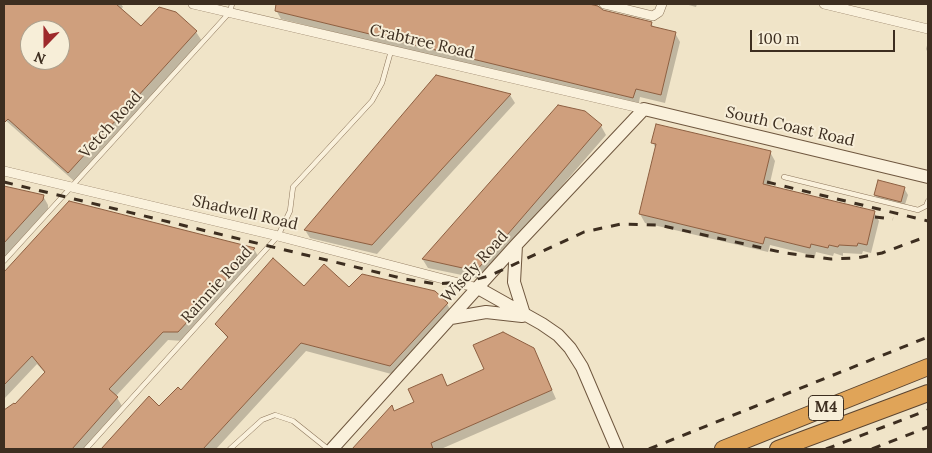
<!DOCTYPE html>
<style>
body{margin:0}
#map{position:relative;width:932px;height:453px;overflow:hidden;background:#f0e4c8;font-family:Lora,serif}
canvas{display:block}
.frame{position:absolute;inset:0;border:5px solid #3d2e20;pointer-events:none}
.north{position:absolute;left:20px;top:20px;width:50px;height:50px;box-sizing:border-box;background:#f7eed8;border:1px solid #ada18e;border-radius:50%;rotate:202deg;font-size:14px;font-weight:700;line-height:20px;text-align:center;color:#3d2e20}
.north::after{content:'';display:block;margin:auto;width:18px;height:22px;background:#9e2a2b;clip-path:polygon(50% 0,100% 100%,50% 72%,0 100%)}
.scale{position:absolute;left:750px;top:30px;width:145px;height:22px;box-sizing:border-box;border:2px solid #3d2e20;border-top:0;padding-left:6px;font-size:15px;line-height:18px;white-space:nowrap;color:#3d2e20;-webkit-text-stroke:4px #f7eed8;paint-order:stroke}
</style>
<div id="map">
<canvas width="932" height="453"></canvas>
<div class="frame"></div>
<div class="north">N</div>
<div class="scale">100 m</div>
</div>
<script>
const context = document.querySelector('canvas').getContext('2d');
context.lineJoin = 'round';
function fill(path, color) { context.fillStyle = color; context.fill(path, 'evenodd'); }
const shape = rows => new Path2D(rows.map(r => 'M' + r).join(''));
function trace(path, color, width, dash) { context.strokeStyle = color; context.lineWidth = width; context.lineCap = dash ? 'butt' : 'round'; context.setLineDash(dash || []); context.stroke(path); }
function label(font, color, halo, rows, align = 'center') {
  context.font = font + ' Lora,serif'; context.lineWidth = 4; context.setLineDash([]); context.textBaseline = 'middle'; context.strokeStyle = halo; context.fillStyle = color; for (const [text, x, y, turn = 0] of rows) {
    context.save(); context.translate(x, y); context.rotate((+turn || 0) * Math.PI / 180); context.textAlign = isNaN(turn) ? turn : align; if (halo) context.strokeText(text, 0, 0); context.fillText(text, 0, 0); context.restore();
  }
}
const shadow = shape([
 [4,4,121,4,123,7,121,9,141,27,176,13,196,32,202,41,74,181,4,119],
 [30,30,60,30,60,60,30,60],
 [278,4,583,4,598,7,602,11,651,23,654,28,675,33,680,42,665,103,640,97,638,107,281,19,276,10],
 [685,4,697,4,696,7],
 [928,42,928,53,926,49],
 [437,76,510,95,515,103,377,254,310,238,305,230],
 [558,106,584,112,601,126,606,135,481,279,428,268,423,260],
 [653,143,770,152,775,161,769,187,874,212,879,221,871,253,863,251,862,254,843,253,843,256,834,253,833,256,816,252,815,256,770,245,768,252,645,223,640,214,656,149],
 [4,187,43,196,48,205,48,209,4,258],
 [904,188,908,195,904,208,879,201,875,195],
 [70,202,254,249,259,258,183,341,168,340,116,396,122,406,84,449,4,449,4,412,14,405,16,406,45,373,37,364,4,399,4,274],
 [304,288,435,292,447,304,452,313,395,375,306,351,216,449,102,449,149,398,160,408,181,391,228,339,217,324],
 [538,358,556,399,441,449,354,449,391,407,394,412,447,387]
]);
const building = shape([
 [4,4,116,4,141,26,159,7,176,12,197,31,68,173,8,119,4,123,4,4],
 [30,30,60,30,60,60,30,60,30,30],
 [276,4,589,4,598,6,603,10,652,22,651,26,676,32,661,95,636,89,633,98,275,11,276,4],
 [436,75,511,94,372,245,304,230,436,75],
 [558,105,585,111,602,125,476,271,422,259,558,105],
 [656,124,771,151,763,184,875,211,867,245,858,243,857,246,839,245,838,247,829,245,828,248,811,244,810,248,765,237,763,244,639,214,656,144,651,143,656,124],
 [878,180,905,187,901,202,874,195,878,180],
 [4,186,44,195,43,200,4,243,4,186],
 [69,201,255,248,178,332,163,332,109,389,118,397,72,449,4,449,4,410,14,403,15,404,45,372,32,356,4,385,4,272,69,201],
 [273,258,304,286,324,264,349,287,362,274,435,291,448,303,390,366,301,343,203,449,101,449,149,396,159,406,178,387,181,390,228,337,215,324,273,258],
 [503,332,534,348,552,390,431,443,433,449,352,449,392,405,394,411,414,402,408,389,442,374,447,386,484,369,473,345,503,332]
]);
const lane = shape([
 [784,177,918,210,926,206,928,201],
 [4,261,230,12,232,4],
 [86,449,278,236,290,211,293,187,372,101,382,83,391,51],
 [230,449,262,420,275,415,293,421,328,449]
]);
const street = shape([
 [193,4,644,109],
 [604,4,653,16,659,12,662,4],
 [824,4,928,29],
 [4,171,278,236,478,288]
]);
const secondary = shape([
 [516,245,514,282,524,314],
 [478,288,542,324,558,335,570,348,582,367,617,449],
 [451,318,486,312,522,316],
 [332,449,516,245,644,109,928,177]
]);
const highway = shape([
 [723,449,928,367],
 [778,449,928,393]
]);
const rail = shape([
 [4,182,405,279,436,284,469,281,489,276,584,232,621,224,659,225,785,253,831,259,857,258,882,253,928,236],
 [767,182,928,221],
 [875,217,893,219],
 [649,449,928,337],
 [826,449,928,410],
 [872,449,928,427]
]);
const shields = [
 [826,408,35]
];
const shieldNames = [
 ["M4",826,408]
];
const streetNames = [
 ["Crabtree Road",422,42,13],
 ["Vetch Road",111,125,-48],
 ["South Coast Road",790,127,13],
 ["Shadwell Road",245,213,13],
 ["Wisely Road",475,267,-48],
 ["Rainnie Road",217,285,-48]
];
fill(shadow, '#0003');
fill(building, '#cf9f7d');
trace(building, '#8d5f41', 1);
trace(lane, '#8d765c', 5.5);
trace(street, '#8d765c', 10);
trace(secondary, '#6f573f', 14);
trace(highway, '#5b4430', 18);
trace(lane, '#faf1dc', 4.5);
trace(street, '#faf1dc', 9);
trace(secondary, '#faf1dc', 12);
trace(highway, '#e0a458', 16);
trace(rail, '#3d2e20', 3, [9, 9]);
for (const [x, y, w] of shields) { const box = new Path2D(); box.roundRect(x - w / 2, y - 12.5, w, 25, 4); context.fillStyle = '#f7eed8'; context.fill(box); trace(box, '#3d2e20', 1); }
label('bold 15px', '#3d2e20', null, shieldNames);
label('16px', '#3d2e20', '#f7eed8', streetNames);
</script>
